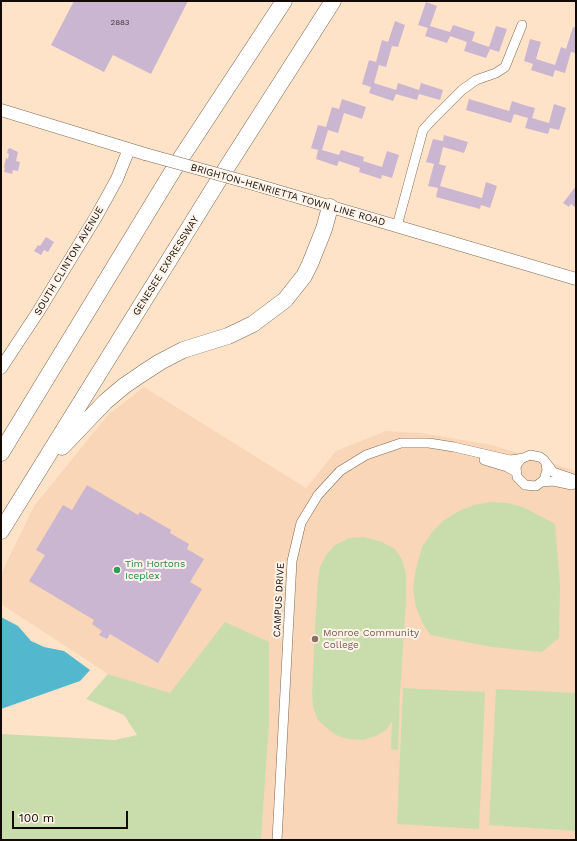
<!DOCTYPE html>
<style>
body{margin:0}
#map{position:relative;width:577px;height:841px;overflow:hidden;background:#fee3c9;font-family:"Work Sans",sans-serif}
canvas{display:block}
.frame{position:absolute;inset:0;border:2px solid #130a03;pointer-events:none}
.scale{position:absolute;left:12px;top:811px;width:116px;height:18px;box-sizing:border-box;border:2px solid #130a03;border-top:0;padding-left:5px;font-size:12px;line-height:14px;white-space:nowrap;color:#130a03;-webkit-text-stroke:3px #fff3e9;paint-order:stroke}
</style>
<div id="map">
<canvas width="577" height="841"></canvas>
<div class="frame"></div>
<div class="scale">100 m</div>
</div>
<script>
const context = document.querySelector('canvas').getContext('2d');
context.lineJoin = 'round';
function fill(path, color) { context.fillStyle = color; context.fill(path, 'evenodd'); }
const shape = rows => new Path2D(rows.map(r => 'M' + r).join(''));
function trace(path, color, width, dash) { context.strokeStyle = color; context.lineWidth = width; context.lineCap = dash ? 'butt' : 'round'; context.setLineDash(dash || []); context.stroke(path); }
function label(font, color, halo, rows, align = 'center') {
  context.font = font + ' "Work Sans",sans-serif'; context.lineWidth = 4; context.setLineDash([]); context.textBaseline = 'middle'; context.strokeStyle = halo; context.fillStyle = color; for (const [text, x, y, turn = 0] of rows) {
    context.save(); context.translate(x, y); context.rotate((+turn || 0) * Math.PI / 180); context.textAlign = isNaN(turn) ? turn : align; if (halo) context.strokeText(text, 0, 0); context.fillText(text, 0, 0); context.restore();
  }
}
const built = shape([
 [144,387,306,488,336,451,386,431,421,433,492,445,576,471,576,840,261,840,269,725,108,674,1,604,1,574,34,506,108,415]
]);
const green = shape([
 [491,502,508,503,525,508,555,524,560,585,559,638,542,652,492,647,430,635,422,622,416,606,413,589,416,569,422,547,433,531,443,521,457,512,474,505],
 [364,537,382,542,395,549,402,560,406,574,406,599,400,693,398,750,391,749,392,721,386,730,376,736,363,740,348,739,336,735,328,729,318,720,313,707,312,694,315,628,318,579,320,567,326,555,335,545,349,538],
 [225,622,269,642,269,725,261,840,1,840,1,734,115,740,137,735,124,715,86,699,108,674,170,693],
 [403,688,485,692,479,829,397,824],
 [496,689,576,693,576,831,489,825]
]);
const water = shape([
 [1,617,18,626,31,641,44,647,64,651,90,670,80,681,1,709]
]);
const building = shape([
 [74,1,188,1,151,74,113,55,104,72,51,45],
 [426,2,437,6,430,26,450,32,453,25,475,32,472,41,489,47,496,26,507,29,499,52,490,49,486,58,464,51,467,42,450,36,447,43,425,36,428,28,418,25],
 [395,21,405,25,398,47,392,46,386,67,379,65,374,83,396,90,398,83,419,90,421,83,443,90,440,100,419,94,417,100,396,94,393,101,369,93,371,87,362,84,369,60,376,62,382,40,388,42],
 [573,27,576,28,576,53,571,52,565,73,555,70,553,77,531,70,533,64,524,61,530,39,541,42,536,59,555,65,561,47,566,49],
 [342,99,366,107,362,119,344,113,338,133,328,130,322,150,339,155,341,150,364,157,363,161,382,167,387,151,399,155,392,178,382,175,381,179,359,172,360,168,339,161,337,166,316,159,318,150,311,148,318,125,326,127,332,107,339,109],
 [469,99,509,111,512,101,524,105,535,108,532,118,549,123,554,104,566,108,559,130,550,128,548,134,525,128,528,118,514,114,511,123,466,110],
 [444,135,468,142,464,153,443,147,439,164,446,166,440,186,482,198,486,182,497,186,490,208,481,205,480,209,436,197,438,188,428,186,434,164,426,162,433,139,443,141],
 [10,148,18,152,16,161,20,162,18,171,13,170,12,174,4,172,5,168,4,167,6,158,8,159,9,154,7,153,8,149],
 [576,186,576,208,571,204,569,207,563,203],
 [46,237,54,242,48,252,44,250,41,255,34,251,38,245,40,246],
 [87,485,138,515,140,512,171,530,170,533,189,544,187,549,204,559,190,582,202,589,158,663,110,634,107,639,99,635,102,631,92,624,94,620,29,581,45,555,36,550,63,505,72,510]
]);
const street = shape([
 [397,226,423,130,433,119,462,90,476,80,496,73,505,67,522,25],
 [484,460,507,467,516,472],
 [546,464,547,470,544,480,536,486,525,485,517,477,516,467,518,463,521,459,530,455,540,457,544,460,553,472,576,480],
 [542,482,553,481,572,485],
 [277,840,292,561,301,523,318,495,340,471,366,455,401,443,429,443,454,447,510,460,518,459,523,458]
]);
const secondary = shape([
 [1,110,145,154],
 [257,185,576,279],
 [1,368,38,312,96,217,117,179,129,149]
]);
const highway = shape([
 [62,447,105,402,124,386,143,373,160,362,183,350,228,336,253,324,285,300,304,276,310,264,324,229,330,207],
 [1,453,177,164,284,1],
 [1,531,220,178,333,1]
]);
const secondaryBridge = shape([
 [145,154,257,185]
]);
const markers = [
 [117,570,4,"#2e9e5b"],
 [315,639,4,"#8d6e63"]
];
const numberNames = [
 ["2883",120,23]
];
const streetNames = [
 ["BRIGHTON-HENRIETTA TOWN LINE ROAD",288,195,16],
 ["SOUTH CLINTON AVENUE",69,261,-59],
 ["GENESEE EXPRESSWAY",166,266,-58],
 ["CAMPUS DRIVE",279,600,-87]
];
const leisureNames = [
 ["Tim Hortons",125,564],
 ["Iceplex",125,576]
];
const educationNames = [
 ["Monroe Community",323,633],
 ["College",323,645]
];
fill(built, '#f8d6b7');
fill(green, '#c9ddac');
fill(water, '#53b7ce');
fill(building, '#cbb6d2');
trace(street, '#806851', 10);
trace(secondary, '#806851', 13);
trace(highway, '#806851', 17);
trace(street, '#fff', 9);
trace(secondary, '#fff', 12);
trace(highway, '#fff', 16);
trace(secondaryBridge, '#806851', 13, []);
trace(secondaryBridge, '#fff', 12);
for (const [x, y, r, color] of markers) { const dot = new Path2D(); dot.arc(x, y, r, 0, 2 * Math.PI); context.fillStyle = color; context.fill(dot); trace(dot, '#fff3e9', 1.5); }
label('8px', '#413537', null, numberNames);
label('10px', '#130a03', '#fff3e9', streetNames);
label('10px', '#27864d', '#fff3e9', leisureNames, 'left');
label('10px', '#785e54', '#fff3e9', educationNames, 'left');
</script>
